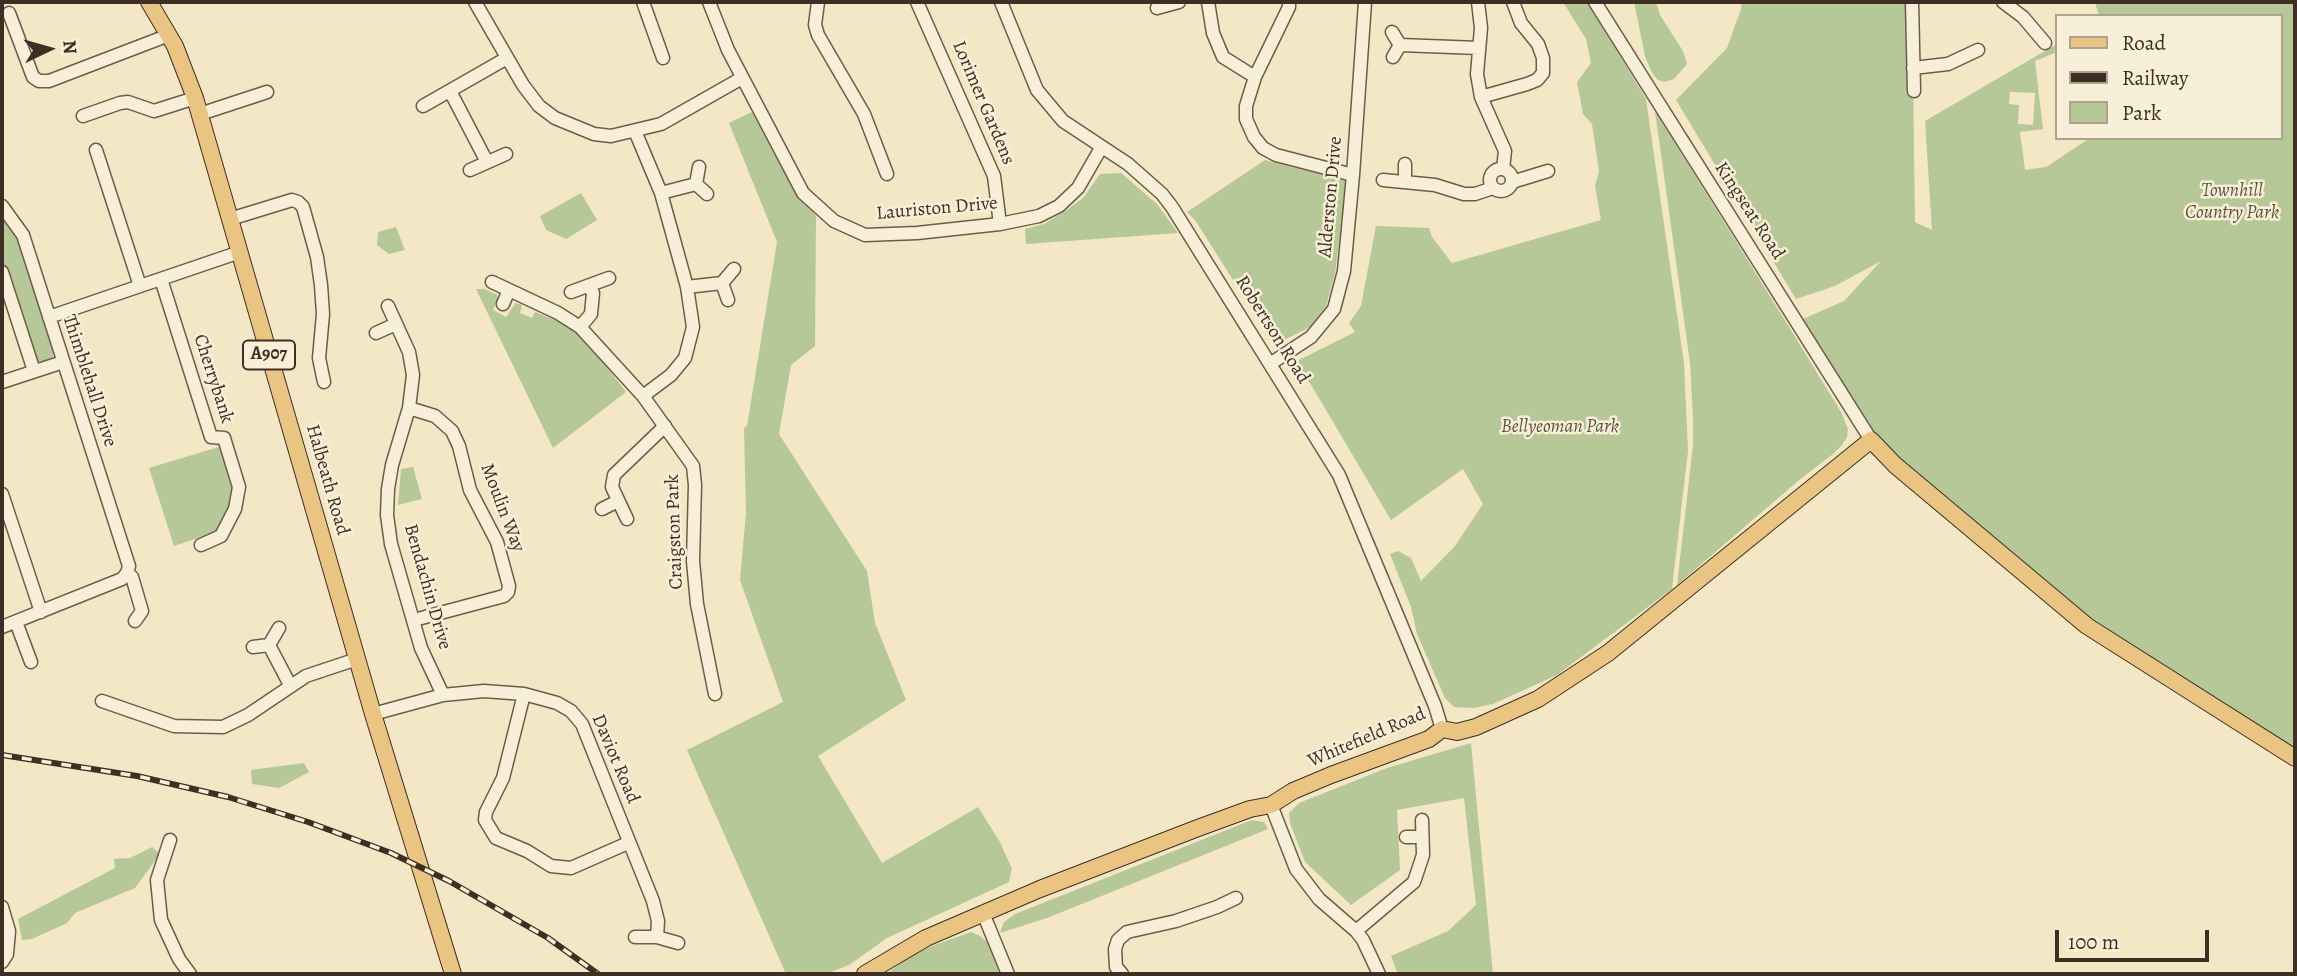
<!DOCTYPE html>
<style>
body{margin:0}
#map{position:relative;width:2297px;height:976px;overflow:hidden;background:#f4e7c5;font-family:Alegreya,serif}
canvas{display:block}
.frame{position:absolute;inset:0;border:4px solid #3f2e23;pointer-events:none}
.legend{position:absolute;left:2055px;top:14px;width:228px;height:126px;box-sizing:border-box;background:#f8efd9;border:2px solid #aea290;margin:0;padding:9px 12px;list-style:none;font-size:21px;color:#3f2e23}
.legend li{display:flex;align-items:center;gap:14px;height:35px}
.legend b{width:35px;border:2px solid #aea290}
.north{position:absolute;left:14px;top:14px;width:70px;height:70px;-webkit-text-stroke:5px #f8efd9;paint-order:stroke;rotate:85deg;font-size:19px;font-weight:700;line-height:28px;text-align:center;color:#3f2e23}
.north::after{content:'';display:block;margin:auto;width:24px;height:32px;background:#3f2e23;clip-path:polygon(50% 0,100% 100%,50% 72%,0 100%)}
.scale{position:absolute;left:2055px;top:930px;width:154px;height:32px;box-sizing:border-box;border:4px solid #3f2e23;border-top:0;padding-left:9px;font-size:21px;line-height:24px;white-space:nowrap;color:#3f2e23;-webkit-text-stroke:5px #f8efd9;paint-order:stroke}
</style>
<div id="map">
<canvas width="2297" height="976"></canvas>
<div class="frame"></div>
<ul class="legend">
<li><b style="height:9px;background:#eac482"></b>Road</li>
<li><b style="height:9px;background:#3f2e23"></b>Railway</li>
<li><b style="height:19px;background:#b6c798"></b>Park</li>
</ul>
<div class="north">N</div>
<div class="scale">100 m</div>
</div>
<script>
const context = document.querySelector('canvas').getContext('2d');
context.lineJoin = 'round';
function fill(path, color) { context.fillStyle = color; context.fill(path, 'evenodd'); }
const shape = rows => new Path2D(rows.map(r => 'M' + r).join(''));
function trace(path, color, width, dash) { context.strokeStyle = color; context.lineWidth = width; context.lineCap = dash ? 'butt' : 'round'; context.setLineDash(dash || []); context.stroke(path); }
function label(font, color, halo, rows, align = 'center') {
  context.font = font + ' Alegreya,serif'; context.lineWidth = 5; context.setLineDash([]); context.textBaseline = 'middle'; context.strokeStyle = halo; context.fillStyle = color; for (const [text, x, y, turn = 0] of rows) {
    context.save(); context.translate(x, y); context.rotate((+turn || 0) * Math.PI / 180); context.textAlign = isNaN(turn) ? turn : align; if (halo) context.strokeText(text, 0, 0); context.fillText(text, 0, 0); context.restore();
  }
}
const green = shape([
 [1563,2,1587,2,1646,99,1684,363,1688,451,1672,589,1557,675,1493,704,1474,708,1454,707,1445,698,1417,634,1411,607,1390,554,1398,551,1411,558,1421,581,1455,546,1483,504,1463,469,1391,520,1297,361,1355,332,1349,323,1361,306,1376,226,1429,228,1432,237,1452,263,1601,220,1595,186,1599,171,1592,124,1583,114,1577,82,1591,63,1586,39],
 [1634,2,1656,2,1660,15,1683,51,1687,64,1674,79,1664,82,1658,80,1652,73,1645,56],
 [1742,2,1912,2,1915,222,1932,230,1925,121,2057,44,2057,52,2035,61,2043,129,2020,132,2025,170,2046,167,2090,138,2281,138,2281,16,2099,16,2095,2,2295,2,2295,750,2077,611,1889,451,1859,412,1803,319,1844,301,1881,261,1835,286,1796,299,1676,100,1727,48,1741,9],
 [2010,92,2035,93,2033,125,2018,124,2019,105,2009,104],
 [1655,111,1786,322,1841,412,1848,429,1847,437,1842,445,1833,454,1798,481,1677,585,1693,445,1693,418,1690,363],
 [752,112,793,189,816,216,815,346,791,365,779,434,867,571,875,623,906,700,818,756,882,863,978,807,1000,842,1012,869,1009,882,887,938,849,965,826,974,786,974,687,750,783,702,740,580,746,513,744,428,747,426,777,242,729,123],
 [1265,160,1347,181,1335,273,1326,306,1310,327,1286,339,1268,335,1195,220,1187,212],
 [1121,173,1157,204,1178,233,1026,244,1025,229,1044,224,1064,212,1083,198,1100,174],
 [581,193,597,220,566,239,546,230,540,216],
 [2,216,6,219,19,239,54,350,53,357,45,362,37,361,33,357,2,258],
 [396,227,405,250,389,254,377,245,378,232],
 [476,289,484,289,496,294,498,299,493,310,506,317,516,303,522,305,520,313,532,318,535,312,570,326,595,352,626,392,553,448],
 [222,446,233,494,232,508,221,528,213,533,174,546,149,468],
 [413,467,422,499,398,505,401,469],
 [1471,743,1493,974,1398,974,1391,956,1448,931,1476,905,1464,798,1397,810,1400,870,1351,905,1305,862,1290,823,1289,813,1299,803,1387,768],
 [304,763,309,772,279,788,252,784,251,770],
 [1252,820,1264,822,1268,829,1047,918,1000,933,1004,922,1015,914],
 [152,847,160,854,135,888,75,913,67,923,32,939,22,940,18,919,115,868,114,859,130,858],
 [971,932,980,936,987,942,1000,974,886,974,918,951]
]);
const minor = shape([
 [475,2,523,85,539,106,555,118,594,134,611,136,661,124,742,78],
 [643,2,663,58],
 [709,2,728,50,803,193,834,221,865,235,917,233,1000,224,1039,216,1059,206,1078,188,1101,148],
 [818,2,815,25,818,35,864,114,887,174],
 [917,2,994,176,1000,224],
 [1001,2,1037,90,1063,121,1128,164,1162,194,1172,207,1339,475,1435,706,1442,729],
 [1208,2,1213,33,1223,57,1255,77],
 [1289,2,1289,7,1255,77,1246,106,1246,119,1254,137,1263,148,1276,155,1353,175],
 [1478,2,1481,28,1477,74,1481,97,1505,151,1503,169],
 [1595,2,1871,440],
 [1912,2,1914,91],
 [2003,2,2023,17,2045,43],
 [1157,8,1179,2],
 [9,13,33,77,39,81,49,81,169,35],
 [1392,32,1400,45,1393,57],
 [1400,45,1479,48],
 [1913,68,1948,64,1978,50],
 [450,91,487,162],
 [1481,97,1527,84,1537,80,1543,73,1543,58,1538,44,1521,23,1513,2],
 [423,106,507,58],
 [200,114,267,92],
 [83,116,120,103,128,102,154,111,195,98],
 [635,131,661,193,687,287,693,327,685,358,671,375,643,396],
 [96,150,140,286],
 [1405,164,1405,182],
 [699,167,696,184,707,194],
 '1490 180a11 11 0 1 1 22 0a11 11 0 1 1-22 0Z',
 [470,170,506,154],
 [1383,180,1435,185,1464,194,1475,194,1493,188],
 [1512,182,1548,171],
 [661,193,696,184],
 [2,206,23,235,129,566,127,573,132,577,142,611,135,621],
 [230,219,292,200,298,202,303,207,317,257,321,285,323,314,319,358,324,382],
 [2,272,34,371],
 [161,279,211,437,224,438,239,487,235,509,221,536,201,545],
 [492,282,558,313,580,327,643,396,693,466,695,485,693,561,697,604,715,694],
 [687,287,722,283],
 [571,292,609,278],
 [728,300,722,283,734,269],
 [503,304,509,290],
 [388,306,409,352,413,375,409,408,392,465,388,489,387,515,391,544,421,648,443,695],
 [49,317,240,252],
 [580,327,591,314,593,293,589,286],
 [376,333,396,324],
 [1270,364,1311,337,1334,309,1344,271,1353,175,1365,2],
 [2,382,63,362],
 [409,408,435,416,452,431,459,446,470,490,497,542,509,586,508,592,504,596,414,620],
 [2,494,41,612],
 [602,509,618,501],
 [627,519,612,487,614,475,665,426],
 [16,622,31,662],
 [2,627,122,579,127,573],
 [269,645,279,628],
 [253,647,269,645,290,685],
 [524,694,503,778,486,812,485,820,496,838,527,851,551,866,571,868,628,843],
 [102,701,174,726,223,727,248,715,306,676,357,659],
 [373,714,443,695,484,691,524,694,557,703,571,711,582,724,653,901,658,921,657,937],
 [1271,805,1296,869,1319,899,1356,931,1363,940,1379,974],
 [1406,837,1422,837],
 [170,840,157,880,161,920,179,959,190,974],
 [2,907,9,931,7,954,2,962],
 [983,913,1008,974],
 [1356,931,1414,882,1423,855,1422,820],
 [635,937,657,937,678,943],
 [1122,974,1116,967,1115,949,1118,940,1127,932,1176,921,1217,907,1236,898]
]);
const major = shape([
 [149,2,175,46,195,98,373,714,453,974],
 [865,974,926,938,1040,889,1198,828,1250,809,1271,805,1293,791,1331,775,1429,739,1442,729,1457,732,1476,727,1538,699,1608,653,1871,440,1895,465,2087,626,2295,758]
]);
const rail = shape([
 [2,755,137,776,228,797,308,822,391,853,449,881,548,938,598,974]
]);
const shields = [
 [269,355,52]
];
const shieldNames = [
 ["A907",269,355]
];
const streetNames = [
 ["Lorimer Gardens",983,103,67],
 ["Alderston Drive",1331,197,-85],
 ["Lauriston Drive",937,209,-5],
 ["Kingseat Road",1749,211,57],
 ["Robertson Road",1272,330,58],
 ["Cherrybank",213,379,72],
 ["Thimblehall Drive",89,381,72],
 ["Halbeath Road",327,480,74],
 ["Moulin Way",502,508,69],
 ["Craigston Park",675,532,-92],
 ["Bendachin Drive",427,587,74],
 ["Whitefield Road",1367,738,-23],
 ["Daviot Road",615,759,67]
];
const parkNames = [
 ["Townhill",2232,191],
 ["Country Park",2232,213],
 ["Bellyeoman Park",1560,427]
];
fill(green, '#b6c798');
trace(minor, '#6c5c4c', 15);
trace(major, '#3f2e23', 18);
trace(minor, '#f8efd9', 12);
trace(major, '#eac482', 16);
trace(rail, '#3f2e23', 6);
trace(rail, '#f8efd9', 3.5, [10]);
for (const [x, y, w] of shields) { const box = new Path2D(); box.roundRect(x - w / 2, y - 14.5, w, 29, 5); context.fillStyle = '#f8efd9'; context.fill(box); trace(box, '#3f2e23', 2); }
label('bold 18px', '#3f2e23', null, shieldNames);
label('19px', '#3f2e23', '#f8efd9', streetNames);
label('italic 19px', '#5d5440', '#f8efd9', parkNames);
</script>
